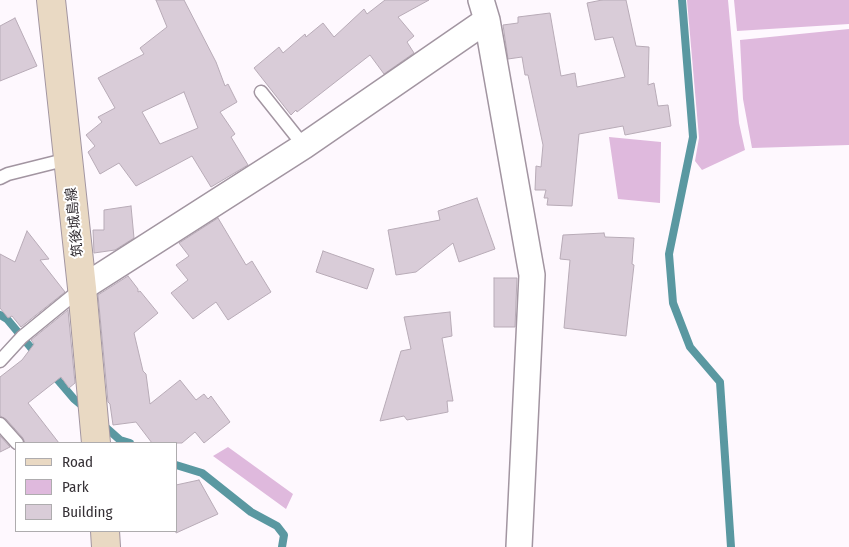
<!DOCTYPE html>
<meta charset="utf-8">
<style>
body{margin:0}
#map{position:relative;width:849px;height:547px;overflow:hidden;background:#fef8fe;font-family:"Fira Sans Condensed",sans-serif}
canvas{display:block}
.legend{position:absolute;left:15px;top:442px;width:162px;height:90px;box-sizing:border-box;background:#fff;border:1px solid #aeacae;margin:0;padding:6px 9px;list-style:none;font-size:15px;color:#353035}
.legend li{display:flex;align-items:center;gap:10px;height:25px}
.legend b{width:25px;border:1px solid #aeacae}
</style>
<div id="map">
<canvas width="849" height="547"></canvas>
<ul class="legend">
<li><b style="height:6px;background:#e9d9c3"></b>Road</li>
<li><b style="height:14px;background:#dfb9dd"></b>Park</li>
<li><b style="height:14px;background:#d9ccd8"></b>Building</li>
</ul>
</div>
<script>
const context = document.querySelector('canvas').getContext('2d');
context.lineJoin = 'round';
function fill(path, color) { context.fillStyle = color; context.fill(path, 'evenodd'); }
const shape = rows => new Path2D(rows.map(r => 'M' + r).join(''));
function trace(path, color, width, dash) { context.strokeStyle = color; context.lineWidth = width; context.lineCap = dash ? 'butt' : 'round'; context.setLineDash(dash || []); context.stroke(path); }
function label(font, color, halo, rows, align = 'center') {
  context.font = font + ' "Fira Sans Condensed","Noto Sans JP",sans-serif'; context.lineWidth = 4; context.setLineDash([]); context.textBaseline = 'middle'; context.strokeStyle = halo; context.fillStyle = color; for (const [text, x, y, turn = 0] of rows) {
    context.save(); context.translate(x, y); context.rotate((+turn || 0) * Math.PI / 180); context.textAlign = isNaN(turn) ? turn : align; if (halo) context.strokeText(text, 0, 0); context.fillText(text, 0, 0); context.restore();
  }
}
const green = shape([
 [687,0,728,0,739,123,745,150,702,170,695,161,699,138],
 [734,0,849,0,849,24,737,31],
 [849,29,849,145,752,148,743,99,740,40],
 [609,137,661,142,660,203,618,199],
 [228,447,293,494,286,509,213,456]
]);
const stream = shape([
 [682,0,693,137,669,254,673,303,690,347,720,382,731,547],
 [0,315,7,319,37,355],
 [51,372,74,399,86,409],
 [102,424,120,440,130,443],
 [176,465,202,473,251,512,277,526,284,535,282,547]
]);
const building = shape([
 [156,0,184,0,216,62,225,86,228,84,237,102,220,112,235,134,231,137,248,165,211,187,192,156,136,186,119,163,100,174,88,152,95,146,86,135,102,122,98,117,115,108,98,78,144,54,140,48,167,27,156,0],
 [184,92,198,128,160,144,142,112,184,92],
 [385,0,429,0,398,17,414,36,407,42,414,53,384,74,370,55,297,112,296,110,291,115,254,68,279,47,283,53,305,34,306,37,323,23,334,37,364,9,367,14,385,0],
 [602,0,626,0,636,46,649,47,648,85,654,83,658,106,668,105,671,126,625,135,623,126,579,134,572,206,547,205,548,198,544,198,546,190,535,190,536,166,541,167,543,145,528,75,525,75,522,57,508,59,503,25,518,23,518,17,550,13,561,76,575,73,577,87,625,77,613,37,595,40,587,3,602,0],
 [15,18,37,66,0,81,0,26,15,18],
 [477,198,495,249,459,262,453,243,416,272,396,275,388,230,440,220,438,211,477,198],
 [131,206,134,238,115,250,94,253,93,230,104,230,104,210,131,206],
 [218,218,246,265,252,261,271,292,228,320,216,302,193,319,171,293,188,280,176,265,189,256,179,243,218,218],
 [27,231,49,259,40,260,65,292,21,327,12,316,8,318,0,308,0,254,15,262,27,231],
 [604,233,605,237,634,238,632,264,634,265,626,336,564,328,570,260,560,259,563,235,604,233],
 [323,251,374,269,367,289,316,272,323,251],
 [128,276,138,289,138,292,140,291,158,313,134,333,143,371,146,374,150,404,180,380,196,400,204,394,208,399,211,396,230,422,204,443,195,432,182,443,152,443,136,422,113,425,110,404,108,402,98,295,128,276],
 [494,278,517,278,515,327,494,327,494,278],
 [68,310,75,383,69,388,61,377,28,403,59,443,25,443,23,438,6,419,0,416,0,377,22,360,34,344,31,340,68,310],
 [450,312,452,336,442,338,453,401,447,401,448,412,407,420,404,416,380,421,401,351,411,349,404,317,450,312],
 [0,436,10,447,0,452,0,436],
 [199,480,218,514,176,533,176,485,199,480]
]);
const lane = shape([
 [261,92,304,146],
 [0,178,8,174,68,159],
 [0,361,22,337,82,288],
 [0,424,17,443]
]);
const street = shape([
 [481,0,487,20,532,275,519,547],
 [82,288,304,146,487,20]
]);
const secondary = shape([
 [51,0,82,288,96,443],
 [105,531,106,547]
]);
const streetNames = [
 ["筑後城島線",75,222,-96]
];
fill(green, '#dfb9dd');
trace(stream, '#5a98a1', 8);
fill(building, '#d9ccd8');
trace(building, '#b8abb7', 1);
trace(lane, '#a295a1', 15);
trace(street, '#a295a1', 28);
trace(secondary, '#a295a1', 30);
trace(lane, '#fff', 12);
trace(street, '#fff', 25);
trace(secondary, '#e9d9c3', 28);
label('14px', '#353035', '#fff', streetNames);
</script>
